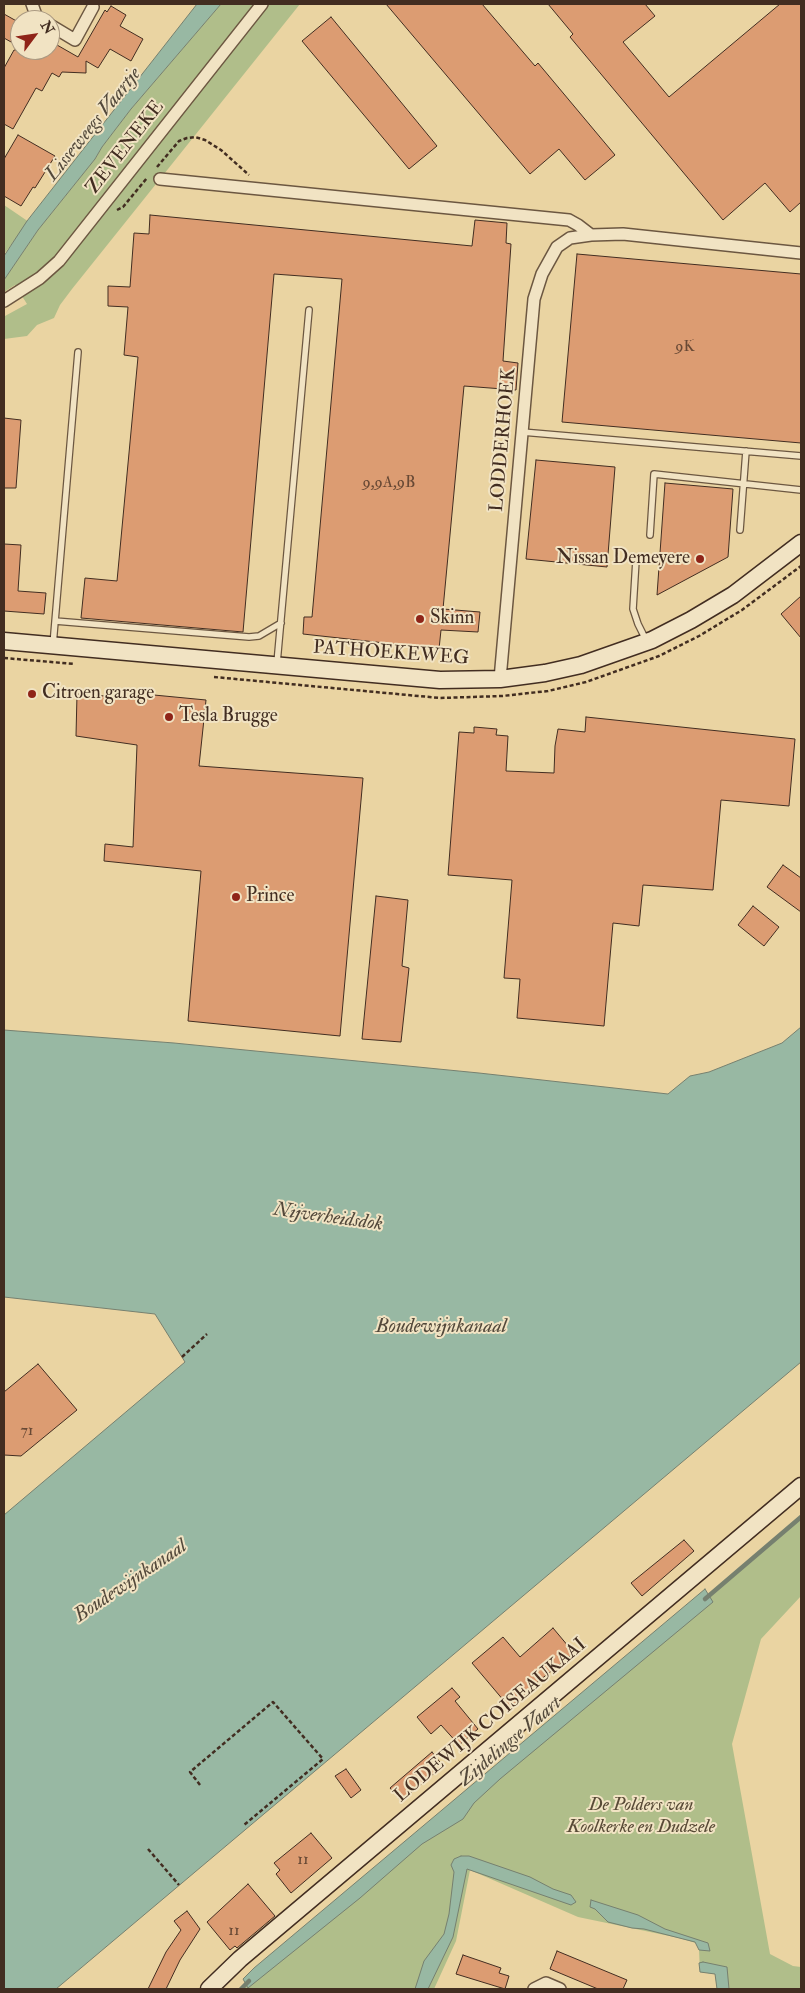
<!DOCTYPE html>
<style>
body{margin:0}
#map{position:relative;width:805px;height:1993px;overflow:hidden;background:#ead4a2;font-family:"IM FELL Double Pica",serif}
canvas{display:block}
.frame{position:absolute;inset:0;border:5px solid #422d21;pointer-events:none}
.north{position:absolute;left:10px;top:10px;width:50px;height:50px;box-sizing:border-box;background:#f1e3c3;border:1px solid #ab9a82;border-radius:50%;rotate:59deg;font-size:14px;font-weight:700;line-height:20px;text-align:center;color:#422d21}
.north::after{content:'';display:block;margin:auto;width:18px;height:22px;background:#8f2418;clip-path:polygon(50% 0,100% 100%,50% 72%,0 100%)}
</style>
<div id="map">
<canvas width="805" height="1993"></canvas>
<div class="frame"></div>
<div class="north">N</div>
</div>
<script>
const context = document.querySelector('canvas').getContext('2d');
context.lineJoin = 'round';
function fill(path, color) { context.fillStyle = color; context.fill(path, 'evenodd'); }
const shape = rows => new Path2D(rows.map(r => 'M' + r).join(''));
function trace(path, color, width, dash) { context.strokeStyle = color; context.lineWidth = width; context.lineCap = dash ? 'butt' : 'round'; context.setLineDash(dash || []); context.stroke(path); }
function label(font, color, halo, rows, align = 'center') {
  context.font = font + ' "IM FELL Double Pica",serif'; context.lineWidth = 4; context.setLineDash([]); context.textBaseline = 'middle'; context.strokeStyle = halo; context.fillStyle = color; for (const [text, x, y, turn = 0] of rows) {
    context.save(); context.translate(x, y); context.rotate((+turn || 0) * Math.PI / 180); context.textAlign = isNaN(turn) ? turn : align; if (halo) context.strokeText(text, 0, 0); context.fillText(text, 0, 0); context.restore();
  }
}
const green = shape([
 [221,4,300,4,72,289,60,305,54,318,37,325,27,336,4,339,5,316,27,304,15,285,4,292,4,280,38,230,95,159,102,147,131,109],
 [4,205,29,222,4,254],
 [801,1517,801,1596,761,1639,732,1744,770,1954,793,1966,801,1967,801,1989,717,1989,715,1974,700,1972,699,1950,696,1943,679,1938,578,1917,470,1870,456,1941,434,1989,241,1989]
]);
const water = shape([
 [197,4,221,4,131,109,102,147,95,159,38,230,4,280,4,256,27,221,197,4],
 [801,1027,801,1362,56,1989,4,1989,4,1515,185,1362,155,1314,4,1297,4,1030,174,1043,479,1073,668,1094,690,1076,709,1072,782,1043,801,1027],
 [705,1589,713,1602,500,1779,474,1803,463,1819,422,1844,360,1898,248,1988,243,1979,254,1968,705,1589],
 [461,1856,469,1856,530,1877,553,1889,571,1895,576,1902,571,1905,467,1869,453,1937,428,1989,415,1989,424,1961,444,1934,449,1914,454,1872,451,1865,454,1859,461,1856],
 [591,1900,638,1915,665,1929,708,1943,710,1951,699,1950,695,1942,644,1929,632,1928,608,1922,595,1909,590,1907,591,1900],
 [703,1962,727,1967,729,1989,717,1989,715,1974,700,1972,699,1963,703,1962]
]);
const stream = shape([
 [705,1599,801,1517],
 [241,1989,249,1981]
]);
const building = shape([
 [386,4,482,4,535,66,538,63,615,155,585,180,559,149,530,174,386,4],
 [548,4,645,4,655,16,623,42,669,97,780,4,801,4,801,202,790,212,765,183,723,220,570,37,573,34,548,4],
 [111,6,126,15,120,26,143,39,131,61,110,49,98,68,86,61,86,73,62,72,59,77,52,73,42,91,36,88,13,129,4,124,4,68,14,50,50,50,50,41,78,57,105,10,107,12,111,6],
 [4,14,20,23,20,47,4,38,4,14],
 [331,17,437,146,409,169,302,41,331,17],
 [18,135,55,156,35,188,33,187,21,206,4,196,4,159,18,135],
 [150,215,472,246,475,220,507,223,506,243,511,244,503,361,518,363,516,390,464,386,443,609,480,612,478,632,441,630,439,649,303,634,304,617,312,617,342,279,274,274,243,632,81,618,85,578,117,581,138,357,124,355,128,307,108,306,108,286,130,287,134,233,149,234,150,215],
 [577,254,801,274,801,443,562,422,577,254],
 [4,418,21,420,16,488,4,488,4,418],
 [536,460,615,467,607,567,526,559,536,460],
 [665,483,733,489,728,557,657,595,665,483],
 [4,544,21,545,18,591,46,593,44,614,4,611,4,544],
 [801,596,801,638,781,614,801,596],
 [133,693,206,700,199,766,363,778,340,1036,188,1021,201,871,104,861,105,844,133,847,137,745,76,736,77,694,133,698,133,693],
 [586,717,795,739,789,806,721,800,713,890,643,885,639,926,613,923,604,1026,517,1018,520,979,504,978,512,880,448,875,459,732,474,733,474,727,497,729,496,735,508,736,506,771,554,773,555,746,558,729,585,732,586,717],
 [783,865,801,878,801,912,767,887,783,865],
 [376,896,408,900,402,966,409,968,401,1042,362,1039,376,896],
 [753,906,779,927,764,946,738,925,753,906],
 [38,1364,77,1410,21,1456,4,1455,4,1392,38,1364],
 [684,1540,694,1551,642,1596,631,1583,684,1540],
 [553,1628,574,1653,525,1692,526,1694,510,1708,472,1663,503,1637,520,1657,553,1628],
 [452,1688,460,1697,455,1701,478,1729,459,1745,441,1725,431,1734,417,1717,452,1688],
 [432,1752,443,1766,401,1801,390,1788,432,1752],
 [346,1769,361,1790,351,1798,335,1776,346,1769],
 [311,1833,332,1858,291,1893,276,1874,280,1870,274,1863,311,1833],
 [248,1884,275,1916,237,1948,235,1946,230,1950,207,1922,248,1884],
 [187,1911,200,1929,180,1960,166,1989,148,1989,166,1952,181,1930,174,1921,187,1911],
 [557,1951,627,1980,623,1989,598,1989,550,1969,557,1951],
 [463,1955,501,1968,499,1973,509,1976,505,1989,456,1974,463,1955]
]);
const path = shape([
 [157,167,179,141,187,138,195,137,205,140,221,150,249,175],
 [117,210,123,207,147,178],
 [4,658,75,664],
 [214,677,440,698,502,696,548,691,586,682,659,656,699,636,742,610,801,566],
 [182,1357,207,1334],
 [200,1785,190,1772,273,1702,323,1759,244,1825],
 [148,1849,179,1885]
]);
const lane = shape([
 [522,432,801,456],
 [740,530,746,451],
 [650,535,654,474,801,490],
 [636,560,633,609,638,624,646,640],
 [55,621,249,637,259,636,281,623],
 [53,645,78,352],
 [277,663,309,310]
]);
const street = shape([
 [32,4,37,18,41,20],
 [50,25,75,40,93,7],
 [160,179,569,220,578,225,591,235],
 [4,301,40,278,59,261,262,4],
 [500,679,534,299,542,274,557,247,570,238,591,235,623,234,801,253],
 [534,1989,546,1983,560,1989]
]);
const secondary = shape([
 [4,641,440,680,500,679,545,673,581,665,652,640,691,620,733,595,801,543],
 [209,1989,240,1959,801,1486]
]);
const markers = [
 [700,559,5,"#8f2418"],
 [420,619,5,"#8f2418"],
 [32,694,5,"#8f2418"],
 [169,717,5,"#8f2418"],
 [236,897,5,"#8f2418"]
];
const numberNames = [
 ["9K",685,348],
 ["9,9A,9B",389,484],
 ["71",27,1432],
 ["11",303,1861],
 ["11",234,1932]
];
const streetNames = [
 ["ZEVENEKE",126,148,-52],
 ["LODDERHOEK",504,440,-85],
 ["PATHOEKEWEG",391,654,4],
 ["LODEWIJK COISEAUKAAI",491,1721,-40]
];
const poiNames = [
 ["Nissan Demeyere",690,559,"right"],
 ["Skinn",430,619],
 ["Citroen garage",42,694],
 ["Tesla Brugge",179,717],
 ["Prince",246,897]
];
const parkNames = [
 ["De Polders van",641,1806],
 ["Koolkerke en Dudzele",641,1828]
];
const waterNames = [
 ["Lisseweegs Vaartje",94,125,-51],
 ["Nijverheidsdok",328,1218,8],
 ["Boudewijnkanaal",441,1328],
 ["Boudewijnkanaal",131,1582,-34],
 ["Zijdelingse Vaart",511,1742,-40]
];
fill(green, '#b0be8a');
fill(water, '#98b8a3');
trace(water, '#76806f', 1);
trace(stream, '#76806f', 4.5);
fill(building, '#dc9c72');
trace(building, '#422d21', 1);
trace(lane, '#6c5741', 8);
trace(street, '#6c5741', 14);
trace(secondary, '#422d21', 19);
trace(path, '#422d21', 2.5, [4, 2.5]);
trace(lane, '#f1e3c3', 5.5);
trace(street, '#f1e3c3', 11);
trace(secondary, '#f1e3c3', 16);
for (const [x, y, r, color] of markers) { const dot = new Path2D(); dot.arc(x, y, r, 0, 2 * Math.PI); context.fillStyle = color; context.fill(dot); trace(dot, '#f1e3c3', 2); }
label('16px', '#684935', null, numberNames);
label('19px', '#422d21', '#f1e3c3', streetNames);
label('19px', '#422d21', '#f1e3c3', poiNames, 'left');
label('italic 19px', '#584a36', '#f1e3c3', parkNames);
label('italic 20px', '#53493b', '#f1e3c3', waterNames);
</script>
